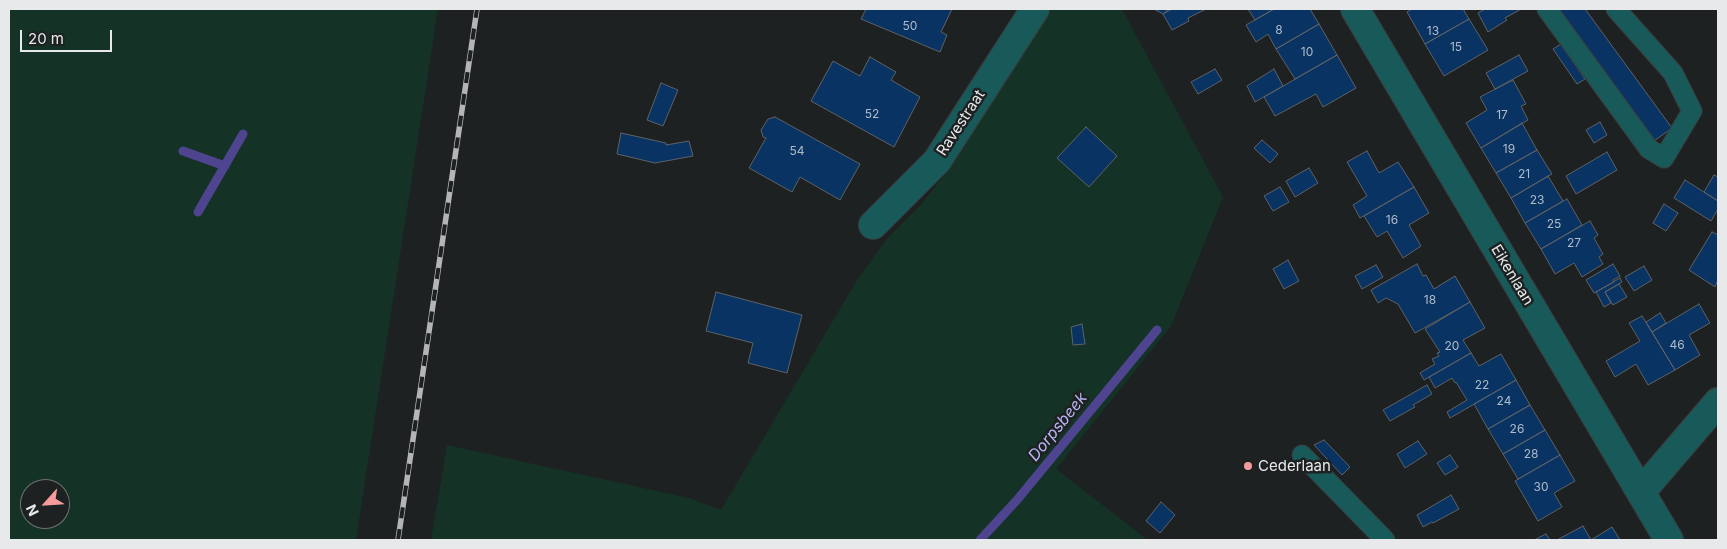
<!DOCTYPE html>
<style>
body{margin:0}
#map{position:relative;width:1727px;height:549px;overflow:hidden;background:#1e2122;font-family:Inter,sans-serif}
canvas{display:block}
.frame{position:absolute;inset:0;border:10px solid #e7e9ea;pointer-events:none}
.north{position:absolute;left:20px;top:479px;width:50px;height:50px;box-sizing:border-box;background:#1e2122;border:1px solid #6e7172;border-radius:50%;rotate:244deg;font-size:14px;font-weight:700;line-height:20px;text-align:center;color:#e7e9ea}
.north::after{content:'';display:block;margin:auto;width:18px;height:22px;background:#f59b9c;clip-path:polygon(50% 0,100% 100%,50% 72%,0 100%)}
.scale{position:absolute;left:20px;top:30px;width:92px;height:22px;box-sizing:border-box;border:2px solid #e7e9ea;border-top:0;padding-left:6px;font-size:15px;line-height:18px;white-space:nowrap;color:#e7e9ea;-webkit-text-stroke:4px #1e2122;paint-order:stroke}
</style>
<div id="map">
<canvas width="1727" height="549"></canvas>
<div class="frame"></div>
<div class="north">N</div>
<div class="scale">20 m</div>
</div>
<script>
const context = document.querySelector('canvas').getContext('2d');
context.lineJoin = 'round';
function fill(path, color) { context.fillStyle = color; context.fill(path, 'evenodd'); }
const shape = rows => new Path2D(rows.map(r => 'M' + r).join(''));
function trace(path, color, width, dash) { context.strokeStyle = color; context.lineWidth = width; context.lineCap = dash ? 'butt' : 'round'; context.setLineDash(dash || []); context.stroke(path); }
function label(font, color, halo, rows, align = 'center') {
  context.font = font + ' Inter,sans-serif'; context.lineWidth = 5; context.setLineDash([]); context.textBaseline = 'middle'; context.strokeStyle = halo; context.fillStyle = color; for (const [text, x, y, turn = 0] of rows) {
    context.save(); context.translate(x, y); context.rotate((+turn || 0) * Math.PI / 180); context.textAlign = isNaN(turn) ? turn : align; if (halo) context.strokeText(text, 0, 0); context.fillText(text, 0, 0); context.restore();
  }
}
const green = shape([
 [9,9,438,9,356,540,9,540],
 [30,489,60,489,60,519,30,519],
 [1051,9,1122,9,1223,197,1171,326,1056,469,1148,540,431,540,447,445,689,498,721,510,857,280,886,240,920,206,956,160]
]);
const stream = shape([
 [183,151,225,166],
 [198,212,243,134],
 [980,540,1017,500,1157,330]
]);
const building = shape([
 [866,9,952,9,941,32,947,35,940,52,861,19,866,9],
 [1154,9,1169,9,1163,14,1154,9],
 [1172,9,1206,9,1188,18,1189,21,1172,30,1163,14,1172,9],
 [1248,9,1274,9,1255,20,1248,9],
 [1274,9,1310,9,1319,24,1276,49,1268,34,1256,42,1246,25,1274,9],
 [1412,9,1463,9,1469,19,1425,44,1407,12,1412,9],
 [1485,9,1521,9,1505,18,1507,20,1488,32,1478,13,1485,9],
 [1551,9,1585,9,1672,128,1650,144,1551,9],
 [1469,19,1488,50,1444,76,1425,44,1469,19],
 [1319,24,1337,55,1295,79,1276,49,1319,24],
 [1561,44,1585,79,1577,84,1553,49,1561,44],
 [1337,55,1356,88,1323,107,1316,94,1275,116,1264,97,1337,55],
 [1519,55,1528,71,1495,89,1486,73,1519,55],
 [870,57,896,72,891,80,920,97,894,147,811,101,833,61,860,76,870,57],
 [1215,69,1222,80,1198,94,1191,82,1215,69],
 [1274,69,1283,86,1255,102,1247,86,1274,69],
 [1513,80,1526,104,1521,106,1528,120,1481,148,1466,123,1487,110,1480,97,1513,80],
 [661,83,678,90,663,126,647,120,661,83],
 [775,117,860,164,840,200,800,177,792,192,749,168,766,138,763,137,761,130,768,119,775,117],
 [1600,122,1607,135,1594,143,1586,130,1600,122],
 [1522,123,1537,150,1496,173,1481,148,1522,123],
 [1086,127,1117,156,1089,187,1057,158,1086,127],
 [621,133,666,143,666,145,689,141,693,156,655,163,617,154,621,133],
 [1262,140,1278,154,1270,163,1254,148,1262,140],
 [1537,150,1552,174,1511,198,1496,173,1537,150],
 [1367,151,1379,173,1398,162,1414,187,1360,218,1353,205,1367,196,1347,162,1367,151],
 [1607,152,1617,170,1576,194,1566,176,1607,152],
 [1309,168,1318,183,1295,197,1286,181,1309,168],
 [1714,175,1718,177,1718,201,1704,192,1714,175],
 [1548,176,1563,201,1525,223,1511,198,1548,176],
 [1685,180,1718,201,1718,209,1711,221,1674,198,1685,180],
 [1280,187,1289,202,1273,211,1264,196,1280,187],
 [1414,187,1429,213,1409,225,1421,246,1403,258,1387,231,1377,237,1364,216,1414,187],
 [1567,199,1582,225,1541,249,1525,223,1567,199],
 [1664,204,1678,213,1666,231,1653,223,1664,204],
 [1590,221,1598,235,1594,238,1603,254,1599,257,1603,264,1582,277,1574,263,1555,274,1541,249,1590,221],
 [1712,232,1718,235,1718,280,1715,287,1689,270,1712,232],
 [1288,260,1299,281,1284,289,1273,269,1288,260],
 [1417,264,1423,276,1426,275,1434,289,1455,276,1470,302,1415,333,1398,304,1386,298,1378,303,1371,290,1417,264],
 [1613,264,1620,276,1613,280,1614,282,1594,293,1586,280,1613,264],
 [1376,265,1383,277,1362,289,1355,276,1376,265],
 [1644,266,1652,280,1634,291,1625,277,1644,266],
 [1620,278,1622,282,1605,292,1611,303,1604,307,1596,292,1620,278],
 [1619,284,1627,297,1613,305,1605,292,1619,284],
 [716,292,802,315,787,373,748,363,753,343,706,331,716,292],
 [1470,302,1485,328,1463,340,1471,353,1424,380,1420,373,1435,364,1432,359,1439,356,1437,353,1440,352,1425,329,1470,302],
 [1699,304,1710,323,1689,335,1700,355,1675,370,1652,332,1699,304],
 [1660,313,1666,323,1652,332,1646,322,1660,313],
 [1642,316,1675,370,1648,385,1636,364,1615,377,1606,361,1640,341,1629,323,1642,316],
 [1082,324,1085,344,1073,345,1071,327,1082,324],
 [1471,353,1479,366,1501,354,1516,380,1450,418,1447,412,1467,400,1456,382,1455,383,1452,378,1435,388,1429,377,1471,353],
 [1516,380,1530,405,1488,429,1474,404,1516,380],
 [1427,385,1432,394,1413,405,1415,407,1390,421,1383,410,1427,385],
 [1530,405,1545,430,1503,454,1488,429,1530,405],
 [1545,430,1560,455,1518,479,1503,454,1545,430],
 [1324,440,1350,467,1342,475,1314,445,1324,440],
 [1418,441,1427,454,1405,468,1397,454,1418,441],
 [1450,455,1458,467,1445,475,1437,463,1450,455],
 [1560,455,1575,481,1554,493,1562,507,1538,521,1515,481,1560,455],
 [1451,495,1459,509,1433,523,1432,522,1423,527,1417,515,1451,495],
 [1161,502,1175,515,1160,533,1146,521,1161,502],
 [1583,526,1591,540,1612,527,1620,540,1557,540,1583,526],
 [1546,534,1550,540,1534,540,1546,534]
]);
const service = shape([
 [1547,9,1649,149,1664,158,1692,111,1673,73,1616,9],
 [1302,455,1385,540]
]);
const minor = shape([
 [1355,9,1669,540],
 [873,225,937,161,1035,9],
 [1641,492,1718,402]
]);
const rail = shape([
 [398,540,477,9]
]);
const markers = [
 [1248,466,5,"#f59b9c"]
];
const numberNames = [
 ["50",910,26],
 ["8",1279,30],
 ["13",1433,31],
 ["15",1456,47],
 ["10",1307,52],
 ["52",872,114],
 ["17",1502,115],
 ["19",1509,149],
 ["54",797,151],
 ["21",1524,174],
 ["23",1537,200],
 ["16",1392,220],
 ["25",1554,224],
 ["27",1574,243],
 ["18",1430,300],
 ["46",1677,345],
 ["20",1452,346],
 ["22",1482,385],
 ["24",1504,401],
 ["26",1517,429],
 ["28",1531,454],
 ["30",1541,487]
];
const streetNames = [
 ["Ravestraat",961,123,-57],
 ["Eikenlaan",1512,275,59]
];
const poiNames = [
 ["Cederlaan",1258,466]
];
const waterNames = [
 ["Dorpsbeek",1058,427,-51]
];
fill(green, '#143225');
trace(stream, '#4e448f', 9);
fill(building, '#093363');
trace(building, '#5f6265', 1);
trace(service, '#3a3d3e', 21);
trace(minor, '#3a3d3e', 30);
trace(service, '#175a59', 19);
trace(minor, '#175a59', 28);
trace(rail, '#b3b5b6', 5.5);
trace(rail, '#1e2122', 4, [11]);
for (const [x, y, r, color] of markers) { const dot = new Path2D(); dot.arc(x, y, r, 0, 2 * Math.PI); context.fillStyle = color; context.fill(dot); trace(dot, '#1e2122', 2); }
label('12px', '#b0bcc8', null, numberNames);
label('15px', '#e7e9ea', '#1e2122', streetNames);
label('15px', '#e7e9ea', '#1e2122', poiNames, 'left');
label('italic 16px', '#bab7f7', '#1e2122', waterNames);
</script>
